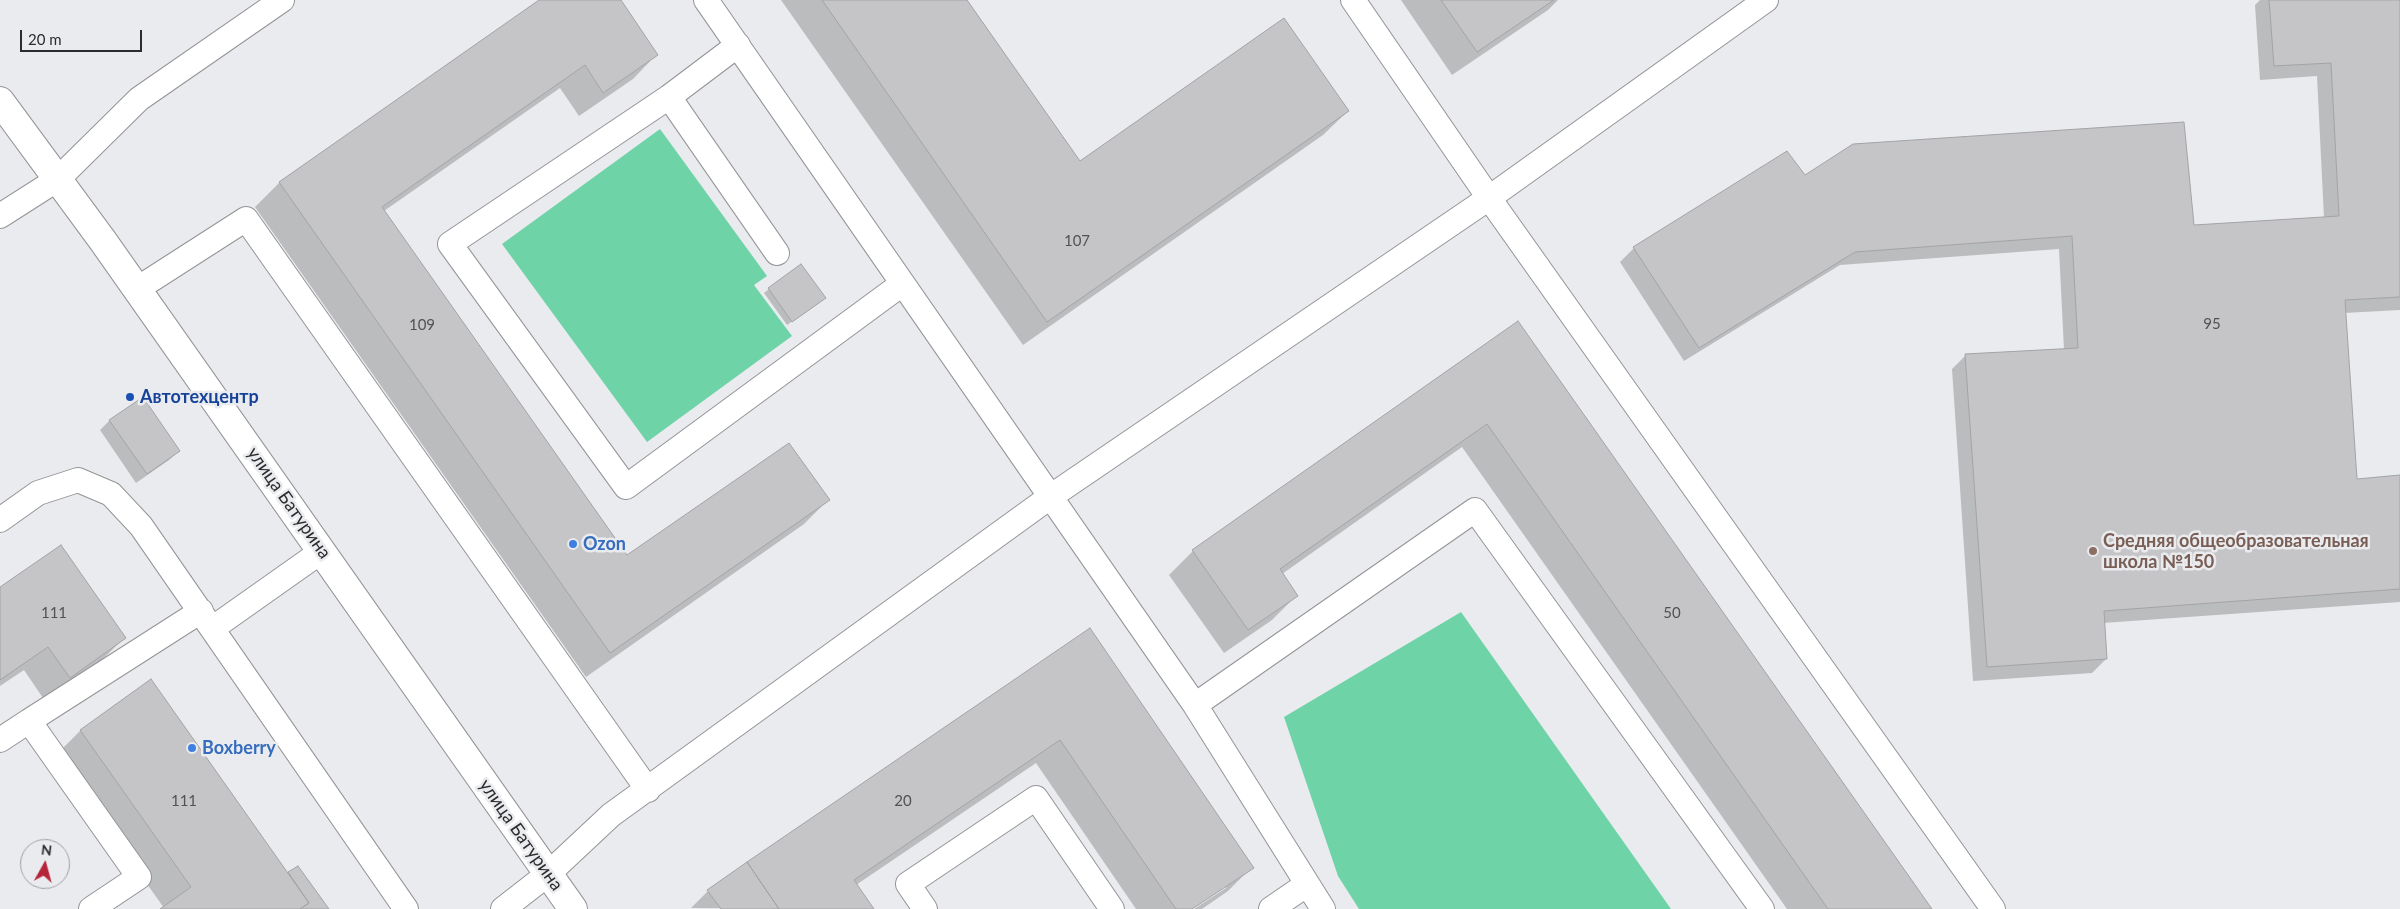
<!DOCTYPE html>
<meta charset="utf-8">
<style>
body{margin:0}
#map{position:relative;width:2400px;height:909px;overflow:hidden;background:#eaebee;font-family:Lato,sans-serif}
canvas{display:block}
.north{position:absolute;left:20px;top:839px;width:50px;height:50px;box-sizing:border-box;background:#eaebee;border:1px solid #9e9fa1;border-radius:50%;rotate:7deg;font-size:14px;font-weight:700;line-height:20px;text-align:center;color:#2c2c2d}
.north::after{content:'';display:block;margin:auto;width:18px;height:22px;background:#b6243a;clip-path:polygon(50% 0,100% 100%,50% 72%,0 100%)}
.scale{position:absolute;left:20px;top:30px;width:122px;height:22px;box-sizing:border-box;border:2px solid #2c2c2d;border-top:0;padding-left:6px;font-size:15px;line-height:18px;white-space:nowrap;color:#2c2c2d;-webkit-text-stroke:4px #eaebee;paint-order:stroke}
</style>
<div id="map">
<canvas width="2400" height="909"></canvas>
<div class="north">N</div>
<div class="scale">20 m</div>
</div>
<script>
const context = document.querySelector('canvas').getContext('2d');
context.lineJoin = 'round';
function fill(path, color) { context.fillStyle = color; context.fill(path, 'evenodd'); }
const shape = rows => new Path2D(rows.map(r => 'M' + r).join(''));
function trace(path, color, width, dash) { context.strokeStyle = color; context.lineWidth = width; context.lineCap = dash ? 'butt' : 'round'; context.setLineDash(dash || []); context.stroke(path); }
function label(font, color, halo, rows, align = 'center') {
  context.font = font + ' Lato,sans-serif'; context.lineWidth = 5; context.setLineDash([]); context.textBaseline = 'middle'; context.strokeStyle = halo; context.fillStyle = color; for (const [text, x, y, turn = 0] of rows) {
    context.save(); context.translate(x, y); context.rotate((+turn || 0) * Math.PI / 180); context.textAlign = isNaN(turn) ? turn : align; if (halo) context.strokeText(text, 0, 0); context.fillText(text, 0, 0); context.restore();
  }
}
const green = shape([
 [660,129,767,276,754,285,792,336,647,442,502,244],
 [1461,612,1671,909,1359,909,1338,876,1284,717]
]);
const shadow = shape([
 [541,0,619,0,657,54,633,79,579,116,560,88,384,211,627,557,828,500,804,524,586,677,255,207,279,183],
 [781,0,966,0,1080,162,1348,111,1323,135,1023,345],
 [1401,0,1558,0,1548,10,1452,75],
 [2260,0,2400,0,2400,310,2344,313,2356,480,2400,477,2400,602,2103,623,2106,659,2092,673,1973,681,1952,369,1966,355,2064,350,2059,249,1840,265,1684,361,1620,262,1634,248,1804,177,2193,227,2324,218,2317,76,2260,80,2255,5],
 [769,289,819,303,787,325,764,293],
 [1518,323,1930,909,1787,909,1462,447,1282,574,1296,596,1272,620,1224,653,1169,575,1193,551],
 [110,420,179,451,169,460,136,483,100,430],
 [0,588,124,638,100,662,45,701,24,670,0,686],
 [1090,630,1252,867,1228,891,1202,909,1194,909,1226,888,1226,885,1190,909,1136,909,1036,763,856,885,872,909,691,908,708,891],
 [151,681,288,874,298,867,327,909,162,909,164,908,56,755,80,731]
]);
const building = shape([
 [539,0,621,0,658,55,603,93,585,65,382,207,627,555,789,443,830,500,610,653,279,182,539,0],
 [822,0,967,0,1080,161,1284,18,1349,111,1047,322,822,0],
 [1441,0,1554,0,1477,52,1441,0],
 [2269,0,2400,0,2400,297,2345,300,2357,479,2400,475,2400,589,2104,611,2107,659,1987,667,1965,354,2078,348,2072,236,1855,252,1699,348,1633,247,1787,151,1805,175,1853,144,2184,122,2194,225,2339,216,2331,63,2274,66,2269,0],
 [801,264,826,298,792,322,768,288,801,264],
 [1518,321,1932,909,1828,909,1487,424,1280,569,1298,596,1248,630,1192,550,1518,321],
 [143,397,180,451,147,474,109,420,143,397],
 [61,545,126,638,70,678,48,647,0,680,0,587,61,545],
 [1090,628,1254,868,1192,909,1176,909,1060,740,854,880,874,909,779,909,747,862,1090,628],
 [151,679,309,903,300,909,160,909,191,887,80,730,151,679],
 [747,862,779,909,721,909,707,890,747,862],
 [298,866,329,909,300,909,309,903,288,872,298,866]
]);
const service = shape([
 [706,0,1195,705,1323,909],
 [1353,0,1489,198,1993,909],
 [738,45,669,97,450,244,626,487,902,284],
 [669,97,777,253],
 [0,216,58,179,139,99,282,0],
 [137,289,246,219,648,790],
 [0,520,38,493,78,480,111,494,141,526,406,909],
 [213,628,322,551],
 [1195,705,1475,510,1762,909],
 [29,721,201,611],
 [0,740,29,721,139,877,91,909],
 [503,909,548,874,611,815,1050,497,1489,198,1766,0],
 [925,909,908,884,1036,798,1112,909],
 [1271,909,1306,885]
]);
const tertiary = shape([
 [0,101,103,241,573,909]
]);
const markers = [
 [130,397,5,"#1a4fb4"],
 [573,544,5,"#3f7fe0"],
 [2093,551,5,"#8d6e63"],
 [192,748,5,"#3f7fe0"]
];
const numberNames = [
 ["107",1077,241],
 ["95",2212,324],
 ["109",422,325],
 ["111",54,613],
 ["50",1672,613],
 ["111",184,801],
 ["20",903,801]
];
const transitNames = [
 ["Автотехцентр",140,397]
];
const streetNames = [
 ["улица Батурина",289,503,55],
 ["улица Батурина",521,835,55]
];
const educationNames = [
 ["Средняя общеобразовательная",2103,541],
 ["школа №150",2103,562]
];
const shopNames = [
 ["Ozon",583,544],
 ["Boxberry",202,748]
];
fill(green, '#6fd3a8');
fill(shadow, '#0003');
fill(building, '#c5c5c8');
trace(building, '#a3a3a6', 1);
trace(service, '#949497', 26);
trace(tertiary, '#949497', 30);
trace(service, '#fff', 24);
trace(tertiary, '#fff', 28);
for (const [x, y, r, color] of markers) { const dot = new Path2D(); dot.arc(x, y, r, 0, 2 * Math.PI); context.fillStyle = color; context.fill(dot); trace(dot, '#eaebee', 2); }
label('15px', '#525254', null, numberNames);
label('bold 18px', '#164399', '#eaebee', transitNames, 'left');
label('18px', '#2c2c2d', '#eaebee', streetNames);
label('bold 18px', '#785e54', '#eaebee', educationNames, 'left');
label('bold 18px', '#366cbe', '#eaebee', shopNames, 'left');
</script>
